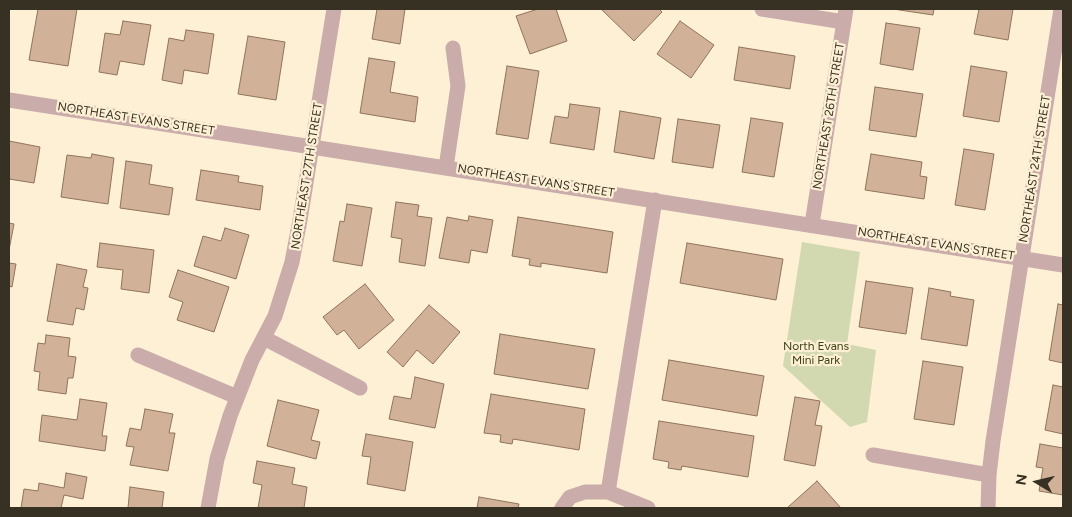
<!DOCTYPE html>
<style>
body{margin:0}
#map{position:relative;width:1072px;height:517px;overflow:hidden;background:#fdf0d4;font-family:Figtree,sans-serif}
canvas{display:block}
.frame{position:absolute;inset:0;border:10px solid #373123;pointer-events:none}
.north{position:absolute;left:1012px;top:457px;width:50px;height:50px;-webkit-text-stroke:4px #fdf0d4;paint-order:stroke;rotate:279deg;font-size:14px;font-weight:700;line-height:20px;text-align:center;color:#373123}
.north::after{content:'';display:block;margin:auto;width:18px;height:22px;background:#373123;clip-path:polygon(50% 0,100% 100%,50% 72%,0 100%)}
</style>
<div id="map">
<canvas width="1072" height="517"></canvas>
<div class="frame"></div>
<div class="north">N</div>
</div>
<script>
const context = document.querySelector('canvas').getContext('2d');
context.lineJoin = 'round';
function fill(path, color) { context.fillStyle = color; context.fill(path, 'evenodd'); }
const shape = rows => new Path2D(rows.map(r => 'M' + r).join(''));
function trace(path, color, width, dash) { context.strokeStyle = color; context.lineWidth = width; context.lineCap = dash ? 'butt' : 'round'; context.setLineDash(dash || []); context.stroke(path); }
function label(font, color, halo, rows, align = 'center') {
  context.font = font + ' Figtree,sans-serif'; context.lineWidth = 4.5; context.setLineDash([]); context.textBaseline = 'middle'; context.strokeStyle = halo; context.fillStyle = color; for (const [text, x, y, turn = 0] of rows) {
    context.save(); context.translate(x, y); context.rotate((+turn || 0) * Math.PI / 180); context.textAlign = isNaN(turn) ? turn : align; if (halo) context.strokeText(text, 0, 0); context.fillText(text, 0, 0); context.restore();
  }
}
const green = shape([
 [802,242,860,252,847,344,876,350,867,422,850,427,783,366]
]);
const building = shape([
 [38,9,77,9,68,66,29,60,38,9],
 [377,9,405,9,400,44,372,39,377,9],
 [538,9,556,9,567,41,530,54,516,16,538,9],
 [601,9,659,9,662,12,634,41,601,9],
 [893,9,934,9,933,15,893,9],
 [979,9,1013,9,1008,40,974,34,979,9],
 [123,21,151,25,144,65,120,61,117,75,99,72,105,33,120,35,123,21],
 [680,21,714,45,691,78,657,54,680,21],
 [886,23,920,28,913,70,880,64,886,23],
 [186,30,214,34,208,74,184,70,182,84,162,80,169,38,184,41,186,30],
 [248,36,285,42,276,100,238,94,248,36],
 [739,47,795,56,790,89,734,80,739,47],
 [369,58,395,62,390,92,418,97,415,122,360,113,369,58],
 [507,66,539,71,528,139,496,134,507,66],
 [971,66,1007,72,999,122,963,116,971,66],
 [875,87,923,94,916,137,869,130,875,87],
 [570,104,600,108,594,150,550,143,555,116,568,118,570,104],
 [620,111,661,118,654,159,614,152,620,111],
 [751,118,783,123,774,177,742,172,751,118],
 [678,119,720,125,713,168,672,162,678,119],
 [9,141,40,147,34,183,9,179,9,141],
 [964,149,994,154,985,210,955,205,964,149],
 [92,154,114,158,108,204,61,197,67,155,91,158,92,154],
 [871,154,922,162,920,176,927,177,924,199,865,190,871,154],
 [126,161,152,165,149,184,173,188,169,215,120,208,126,161],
 [201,170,239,176,238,182,263,186,260,210,196,200,201,170],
 [396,202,419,205,417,216,432,218,425,266,399,262,402,239,391,237,396,202],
 [347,204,372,208,362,266,333,261,340,221,344,222,347,204],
 [469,216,493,220,487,253,471,250,469,263,439,258,447,217,468,221,469,216],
 [518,217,613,232,607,273,541,263,541,267,529,265,530,259,512,256,518,217],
 [9,223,14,224,9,250,9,223],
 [225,228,249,235,236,279,194,266,203,236,221,241,225,228],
 [100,243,154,250,149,293,121,289,123,270,97,267,100,243],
 [687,243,783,259,776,300,680,283,687,243],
 [9,263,16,264,12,287,9,286,9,263],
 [57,264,87,270,83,287,88,288,84,310,76,308,73,325,47,321,57,264],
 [178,270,229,287,214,332,177,320,183,302,169,297,178,270],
 [866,281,913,288,906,334,859,327,866,281],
 [365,284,394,320,359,349,344,330,337,335,323,317,365,284],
 [929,288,951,292,950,296,974,300,967,346,921,339,929,288],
 [1058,304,1063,305,1063,363,1049,360,1058,304],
 [429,305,460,332,433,364,417,350,403,367,387,352,429,305],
 [500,334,595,349,588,389,494,374,500,334],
 [46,335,70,338,68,356,76,357,73,378,68,378,66,394,38,390,40,372,34,371,38,343,45,344,46,335],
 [669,360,764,376,757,416,662,400,669,360],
 [923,361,963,367,954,425,914,419,923,361],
 [415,377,444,384,435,428,389,419,394,396,411,399,415,377],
 [1053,385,1063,387,1063,434,1045,430,1053,385],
 [491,394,585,409,579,450,513,439,512,444,500,442,501,435,484,433,491,394],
 [795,397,820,401,815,425,822,426,815,466,784,460,795,397],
 [80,399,107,403,102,436,107,436,105,451,39,441,42,415,77,420,80,399],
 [278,400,319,410,311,440,320,442,316,459,267,446,278,400],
 [145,409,173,414,169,433,175,433,168,471,130,465,134,447,126,446,130,428,141,430,145,409],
 [659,421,754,436,748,477,682,466,681,470,668,468,669,462,653,459,659,421],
 [366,434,413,442,405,491,367,484,371,457,362,456,366,434],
 [1040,444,1063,448,1063,495,1039,491,1043,468,1036,467,1040,444],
 [257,461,295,468,292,484,307,487,304,508,258,508,262,485,253,483,257,461],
 [66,473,87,477,83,499,64,495,61,508,21,508,24,489,38,491,39,483,64,488,66,473],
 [817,481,841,508,787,508,817,481],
 [130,487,164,492,162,508,128,508,130,487],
 [479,497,519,504,518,508,477,508,479,497]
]);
const minor = shape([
 [762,9,844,22],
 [9,100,312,147],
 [446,167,458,86,453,48],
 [812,224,846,9],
 [264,338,360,388],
 [138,355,237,397],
 [873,455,989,475],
 [608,492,655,200],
 [562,508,570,497,585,492,608,492,648,508],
 [988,508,989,475,993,441,1061,9]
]);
const tertiary = shape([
 [312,147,1063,265],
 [208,508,217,459,230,416,252,360,275,316,292,262,300,220,334,9]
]);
const streetNames = [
 ["NORTHEAST 26TH STREET",829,116,-81],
 ["NORTHEAST EVANS STREET",136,119,9],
 ["NORTHEAST 24TH STREET",1035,169,-81],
 ["NORTHEAST 27TH STREET",307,176,-81],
 ["NORTHEAST EVANS STREET",536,181,9],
 ["NORTHEAST EVANS STREET",936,244,9]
];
const parkNames = [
 ["North Evans",816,346],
 ["Mini Park",816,360]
];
fill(green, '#d2d8af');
fill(building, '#d1b299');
trace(building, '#8f735b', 1);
trace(minor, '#caacab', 15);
trace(tertiary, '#caacab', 15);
label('12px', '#373123', '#fdf0d4', streetNames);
label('12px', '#3c4115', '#fdf0d4', parkNames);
</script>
